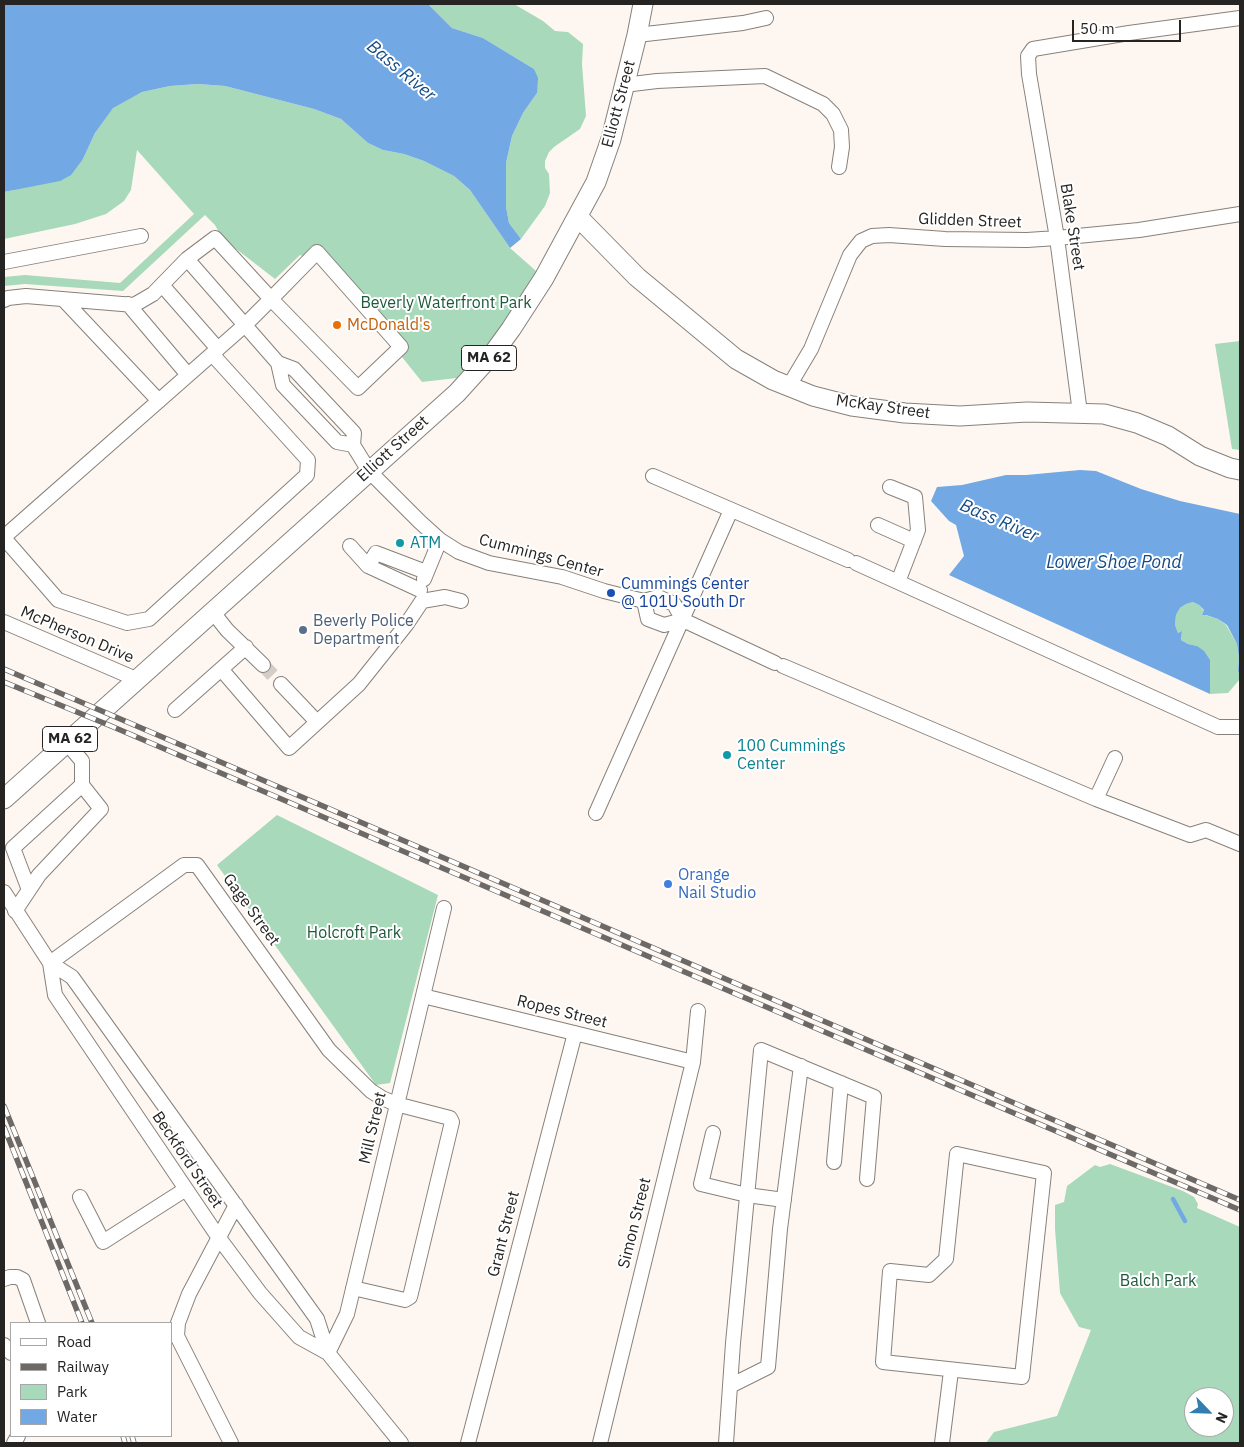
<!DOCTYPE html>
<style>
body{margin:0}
#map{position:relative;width:1244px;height:1447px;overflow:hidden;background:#fef7f1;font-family:"IBM Plex Sans",sans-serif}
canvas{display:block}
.frame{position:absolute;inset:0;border:5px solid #262422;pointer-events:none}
.legend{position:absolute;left:10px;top:1322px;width:162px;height:115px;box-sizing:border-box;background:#fff;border:1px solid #a8a7a7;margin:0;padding:6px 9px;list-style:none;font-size:15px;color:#262422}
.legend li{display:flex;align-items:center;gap:10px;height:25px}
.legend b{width:25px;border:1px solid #a8a7a7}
.north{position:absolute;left:1184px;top:1387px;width:50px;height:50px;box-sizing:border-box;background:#fff;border:1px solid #a8a7a7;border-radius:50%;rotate:114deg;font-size:14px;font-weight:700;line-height:20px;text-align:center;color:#262422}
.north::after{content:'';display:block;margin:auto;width:18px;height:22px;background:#317eb1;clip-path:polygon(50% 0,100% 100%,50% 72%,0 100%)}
.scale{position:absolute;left:1072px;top:20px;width:109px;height:22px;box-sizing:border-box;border:2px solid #262422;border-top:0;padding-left:6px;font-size:15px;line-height:18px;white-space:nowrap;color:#262422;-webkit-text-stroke:4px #fff;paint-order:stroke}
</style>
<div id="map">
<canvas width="1244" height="1447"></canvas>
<div class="frame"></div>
<ul class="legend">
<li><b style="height:6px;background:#fff"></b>Road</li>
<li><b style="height:6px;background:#6d6966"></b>Railway</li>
<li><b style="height:14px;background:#a7d9ba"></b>Park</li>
<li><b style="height:14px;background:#72a8e4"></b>Water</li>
</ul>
<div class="north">N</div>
<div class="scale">50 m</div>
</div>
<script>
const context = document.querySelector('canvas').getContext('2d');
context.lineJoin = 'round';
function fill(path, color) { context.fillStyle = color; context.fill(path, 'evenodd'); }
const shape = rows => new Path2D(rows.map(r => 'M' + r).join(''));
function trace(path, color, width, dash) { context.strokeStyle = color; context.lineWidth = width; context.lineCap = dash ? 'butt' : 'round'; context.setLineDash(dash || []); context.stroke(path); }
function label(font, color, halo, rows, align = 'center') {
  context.font = font + ' "IBM Plex Sans",sans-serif'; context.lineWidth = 4; context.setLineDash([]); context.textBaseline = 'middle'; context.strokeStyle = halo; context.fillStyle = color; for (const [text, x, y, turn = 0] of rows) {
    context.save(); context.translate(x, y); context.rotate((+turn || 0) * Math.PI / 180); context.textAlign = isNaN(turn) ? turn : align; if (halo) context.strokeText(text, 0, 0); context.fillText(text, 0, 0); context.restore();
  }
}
const green = shape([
 [428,4,514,4,543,21,555,31,568,32,583,44,582,64,586,116,580,129,554,147,549,152,545,161,545,168,549,174,550,193,545,206,521,239,509,223,506,207,506,163,512,136,523,113,537,93,534,69,483,38,452,28],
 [198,84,225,86,314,109,341,119,368,143,383,150,404,154,424,161,454,176,470,190,510,248,544,278,474,376,422,382,330,267,300,255,275,279,222,238,215,225,205,215,123,291,25,284,4,286,4,277,25,275,120,283,194,214,137,150,131,190,124,201,106,214,75,224,4,239,4,192,14,190,83,159,95,133,113,107,142,92,170,86],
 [1240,341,1240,450,1232,449,1215,344],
 [1193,602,1199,605,1204,611,1202,614,1218,619,1226,625,1237,644,1239,658,1238,671,1240,675,1240,679,1228,693,1210,694,1210,682,1197,646,1188,644,1181,640,1182,631,1178,633,1175,625,1176,615,1180,608,1186,604],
 [277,815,438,895,390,1083,376,1085,217,865],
 [1110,1164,1183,1191,1194,1197,1198,1204,1197,1208,1240,1227,1240,1443,986,1443,994,1432,1057,1416,1091,1330,1079,1327,1060,1293,1055,1229,1055,1205,1064,1202,1067,1186,1095,1165,1100,1167],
 [1194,1397,1224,1397,1224,1427,1194,1427]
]);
const water = shape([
 [4,4,428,4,452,28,483,38,534,69,538,78,537,93,523,113,512,136,506,163,506,207,509,223,521,239,510,248,470,190,454,176,424,161,404,154,383,150,368,143,341,119,314,109,225,86,198,84,170,86,142,92,113,108,95,133,83,159,71,175,60,181,4,192],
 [1080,470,1096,471,1141,489,1180,501,1240,514,1240,675,1238,671,1239,658,1237,644,1227,625,1218,619,1206,615,1202,615,1204,610,1199,605,1193,602,1186,604,1180,608,1176,615,1175,625,1178,633,1182,631,1181,640,1188,644,1197,646,1204,651,1210,660,1210,694,949,575,964,556,956,525,949,521,931,501,937,487,962,485,1006,475,1026,475]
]);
const stream = shape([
 [1173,1199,1185,1221]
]);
const minorTunnel = shape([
 [263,665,281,684]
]);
const minor = shape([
 [637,35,743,23,766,18],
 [624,85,657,81,765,76,823,104,833,114,841,130,842,147,839,167],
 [4,262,141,236],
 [162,285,218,349],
 [63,299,159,401],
 [4,300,8,298,26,296,134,305,153,294,187,259,278,363],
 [128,304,188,375],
 [789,386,811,349,850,255,861,241,872,236,889,235,945,239,1027,240,1057,238,1139,230,1240,214],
 [1080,413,1057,238,1029,74,1028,56,1033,49,1129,33,1240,18],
 [353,445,337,442,283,385,278,363,294,369,354,433,353,445,369,471,420,522,440,540,459,552,489,563,562,577,604,591,644,601,658,597,674,604,683,620,775,663],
 [653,476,848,560],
 [890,487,915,497,918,530,898,582,1218,727,1240,727],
 [878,525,914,541],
 [4,537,245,325,271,299,317,252,401,347,358,388,271,299,215,238,187,259],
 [4,538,58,600,127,623,149,619,307,475,308,460,212,354],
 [350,546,368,566],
 [856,563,898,582],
 [424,579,440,540],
 [420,590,368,566,376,553,426,572],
 [644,601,648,619,664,625,683,620],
 [212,611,227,630,263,665],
 [4,622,136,679],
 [783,666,1096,799,1190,835,1206,830,1240,844],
 [221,669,289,748,359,684,406,625,422,601,445,597,461,601],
 [281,684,317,722],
 [175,710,246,647],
 [66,742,82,761,82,785],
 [1096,799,1115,758],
 [596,813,731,510],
 [4,892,50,963,72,977,317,1319,328,1353,401,1443],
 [15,911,39,875,101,809,82,785,13,848,29,890],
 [50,963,184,865,197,865,329,1050,371,1091,382,1098,396,1104,450,1118,452,1122,410,1297,405,1300,353,1288],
 [50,963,55,995,219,1238,260,1293,299,1337,328,1353],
 [423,996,693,1062],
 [713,1133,701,1184,747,1195,784,1200],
 [957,1154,1044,1173,1022,1377,883,1362,890,1271,929,1275,946,1259,957,1154],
 [834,1162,841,1083],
 [80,1197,103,1242,186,1189],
 [4,1279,10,1277,17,1277,23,1280,38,1323],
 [4,1345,11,1353],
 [328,1353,347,1314,444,908],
 [730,1386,768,1367,780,1229,801,1066],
 [14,1443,18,1436],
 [231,1443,177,1336,178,1323,189,1294,236,1205],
 [468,1443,575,1033],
 [600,1443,693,1062,698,1011],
 [726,1443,733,1343,761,1050,874,1097,867,1179],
 [942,1443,951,1371]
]);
const major = shape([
 [578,217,637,277,736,359,773,380,813,396,852,406,905,413,960,416,1027,412,1104,414,1137,423,1168,436,1200,456,1230,468,1240,470],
 [4,799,457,393,495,351,511,329,544,278,596,182,611,139,637,35,643,4]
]);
const rail = shape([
 [4,669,1240,1200],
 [4,682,111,726,1240,1210],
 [4,1106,92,1323],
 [4,1127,82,1323],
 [123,1436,125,1443],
 [132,1436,134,1443]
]);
const markers = [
 [337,325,5,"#e8710a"],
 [400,543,5,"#0f9aa8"],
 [611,593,5,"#1a4fb4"],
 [303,630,5,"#5c6f8a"],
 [727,755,5,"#0f9aa8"],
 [668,884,5,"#3f7fe0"]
];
const shields = [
 [489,358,55],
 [70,739,55]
];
const shieldNames = [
 ["MA 62",489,358],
 ["MA 62",70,739]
];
const streetNames = [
 ["Elliott Street",619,104,-75],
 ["Glidden Street",970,221,2],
 ["Blake Street",1072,227,81],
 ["McKay Street",883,407,8],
 ["Elliott Street",393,449,-42],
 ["Cummings Center",541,556,15],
 ["McPherson Drive",77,635,23],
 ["Gage Street",251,910,54],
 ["Ropes Street",562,1012,14],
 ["Mill Street",373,1128,-77],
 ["Beckford Street",187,1160,56],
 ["Simon Street",635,1223,-76],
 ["Grant Street",504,1234,-76]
];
const parkNames = [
 ["Beverly Waterfront Park",446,303],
 ["Holcroft Park",354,933],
 ["Balch Park",1158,1281]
];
const foodNames = [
 ["McDonald's",347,325]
];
const cultureNames = [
 ["ATM",410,543],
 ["100 Cummings",737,746],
 ["Center",737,764]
];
const transitNames = [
 ["Cummings Center",621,584],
 ["@ 101U South Dr",621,602]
];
const serviceNames = [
 ["Beverly Police",313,621],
 ["Department",313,639]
];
const shopNames = [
 ["Orange",678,875],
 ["Nail Studio",678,893]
];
const waterNames = [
 ["Bass River",401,71,40],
 ["Bass River",999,521,23],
 ["Lower Shoe Pond",1114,563]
];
fill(green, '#a7d9ba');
fill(water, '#72a8e4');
trace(stream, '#72a8e4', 4.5);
trace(minorTunnel, '#d3cdc8', 14, [14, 7]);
trace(minor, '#87817c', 16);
trace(major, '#87817c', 21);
trace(minor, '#fff', 14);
trace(major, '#fff', 19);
trace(rail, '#6d6966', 5.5);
trace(rail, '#fff', 4, [11]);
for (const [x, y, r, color] of markers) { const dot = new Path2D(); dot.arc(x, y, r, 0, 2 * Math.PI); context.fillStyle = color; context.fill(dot); trace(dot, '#fff', 2); }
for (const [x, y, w] of shields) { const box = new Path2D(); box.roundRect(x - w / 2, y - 12.5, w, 25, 4); context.fillStyle = '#fff'; context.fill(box); trace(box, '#262422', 1); }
label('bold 15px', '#262422', null, shieldNames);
label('16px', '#262422', '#fff', streetNames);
label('16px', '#1c5a3b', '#fff', parkNames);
label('16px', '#c56008', '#fff', foodNames, 'left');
label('16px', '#0d838f', '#fff', cultureNames, 'left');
label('16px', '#164399', '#fff', transitNames, 'left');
label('16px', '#4e5e75', '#fff', serviceNames, 'left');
label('16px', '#366cbe', '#fff', shopNames, 'left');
label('italic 18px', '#144b83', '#fff', waterNames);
</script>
